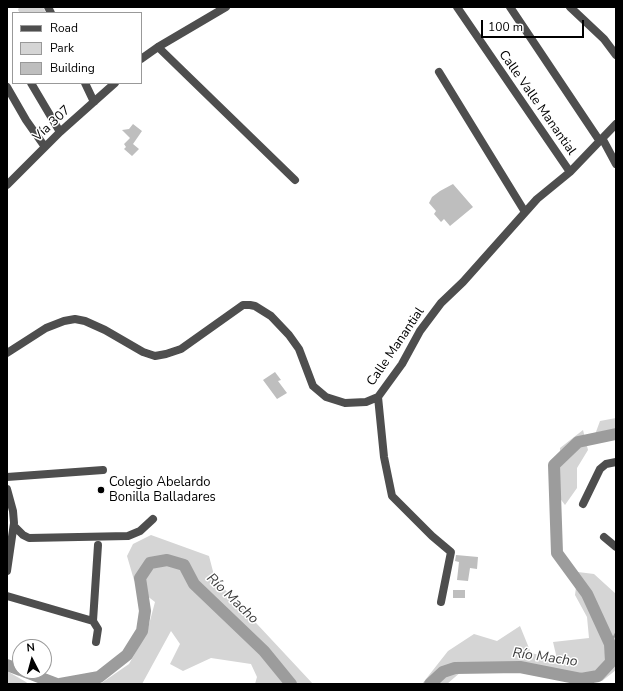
<!DOCTYPE html>
<meta charset="utf-8">
<style>
body{margin:0}
#map{position:relative;width:623px;height:691px;overflow:hidden;background:#fff;font-family:"Nunito Sans",sans-serif}
canvas{display:block}
.frame{position:absolute;inset:0;border:8px solid #000;pointer-events:none}
.legend{position:absolute;left:12px;top:12px;width:130px;height:72px;box-sizing:border-box;background:#fff;border:1px solid #999;margin:0;padding:5px 7px;list-style:none;font-size:12px;color:#000}
.legend li{display:flex;align-items:center;gap:8px;height:20px}
.legend b{width:20px;border:1px solid #999}
.north{position:absolute;left:12px;top:639px;width:40px;height:40px;box-sizing:border-box;background:#fff;border:1px solid #999;border-radius:50%;rotate:354deg;font-size:11px;font-weight:700;line-height:16px;text-align:center;color:#000}
.north::after{content:'';display:block;margin:auto;width:14px;height:18px;background:#000;clip-path:polygon(50% 0,100% 100%,50% 72%,0 100%)}
.scale{position:absolute;left:481px;top:20px;width:103px;height:18px;box-sizing:border-box;border:2px solid #000;border-top:0;padding-left:5px;font-size:12px;line-height:14px;white-space:nowrap;color:#000;-webkit-text-stroke:3px #fff;paint-order:stroke}
</style>
<div id="map">
<canvas width="623" height="691"></canvas>
<div class="frame"></div>
<ul class="legend">
<li><b style="height:5px;background:#4e4e4e"></b>Road</li>
<li><b style="height:11px;background:#d5d5d5"></b>Park</li>
<li><b style="height:11px;background:#bebebe"></b>Building</li>
</ul>
<div class="north">N</div>
<div class="scale">100 m</div>
</div>
<script>
const context = document.querySelector('canvas').getContext('2d');
context.lineJoin = 'round';
function fill(path, color) { context.fillStyle = color; context.fill(path, 'evenodd'); }
const shape = rows => new Path2D(rows.map(r => 'M' + r).join(''));
function trace(path, color, width, dash) { context.strokeStyle = color; context.lineWidth = width; context.lineCap = dash ? 'butt' : 'round'; context.setLineDash(dash || []); context.stroke(path); }
function label(font, color, halo, rows, align = 'center') {
  context.font = font + ' "Nunito Sans",sans-serif'; context.lineWidth = 3; context.setLineDash([]); context.textBaseline = 'middle'; context.strokeStyle = halo; context.fillStyle = color; for (const [text, x, y, turn = 0] of rows) {
    context.save(); context.translate(x, y); context.rotate((+turn || 0) * Math.PI / 180); context.textAlign = isNaN(turn) ? turn : align; if (halo) context.strokeText(text, 0, 0); context.fillText(text, 0, 0); context.restore();
  }
}
const green = shape([
 [19,7,43,7,46,13,20,13,18,10],
 [616,418,616,439,593,440,600,421],
 [583,430,588,450,577,468,577,488,565,505,559,497,560,448],
 [151,535,209,556,215,579,313,684,255,684,257,677,251,664,211,658,183,671,170,664,180,644,171,631,142,684,100,684,129,664,147,632,155,602,142,592,134,580,127,556,133,544],
 [578,572,594,574,616,594,616,670,602,681,575,681,548,677,508,665,485,663,462,671,447,684,422,684,448,651,474,634,497,641,520,626,531,653,557,659,553,642,589,638,587,617,575,595],
 [7,671,26,682,28,684,7,684]
]);
const stream = shape([
 [610,644,616,633]
]);
const river = shape([
 [7,665,20,670],
 [23,671,57,684],
 [60,684,99,677,127,655,142,631,145,611,140,578,150,563,167,560,184,565,194,584,264,651,291,684],
 [430,684,443,672,455,668,520,667,581,679,598,676,611,662,610,644,587,594,557,553,554,465,578,442,616,434]
]);
const building = shape([
 [133,124,142,131,133,144,139,149,132,156,124,149,126,147,124,144,130,138,122,130,129,129],
 [453,184,473,207,450,226,444,219,441,222,434,214,436,211,429,203,432,197,440,191],
 [275,372,281,380,278,381,287,393,277,399,263,380],
 [456,555,478,557,477,569,470,568,468,581,457,580,459,562,455,561],
 [453,590,465,590,465,598,453,598]
]);
const minor = shape([
 [48,7,51,13],
 [457,7,570,172],
 [510,7,599,140],
 [570,7,604,39,616,55],
 [158,47,295,180],
 [141,59,158,47,226,7],
 [439,72,525,212],
 [31,83,60,132],
 [85,83,94,102],
 [7,87,26,120,45,147],
 [602,138,616,164],
 [7,185,60,132,115,83],
 [7,353,46,328,64,321,75,319,85,321,105,330,143,352,155,356,166,354,181,349,243,305,250,305,255,306,271,316,289,335,299,349,313,386,326,397,345,403,366,402,378,397,402,364,420,331,441,303,463,282,537,199,570,172,616,124],
 [378,397,384,457,392,496,432,536,451,552,441,602],
 [7,477,103,470],
 [7,489,13,511,14,523,7,571],
 [583,504,600,469,606,464,616,462],
 [14,526,23,535,29,538,128,536,140,531,153,519],
 [604,537,616,547],
 [7,596,93,621],
 [93,621,98,545],
 [93,621,98,629,96,642]
]);
const markers = [
 [101,490,4,"#000"]
];
const streetNames = [
 ["Calle Valle Manantial",537,103,55],
 ["Vía 307",52,124,-43],
 ["Calle Manantial",396,347,-56]
];
const poiNames = [
 ["Colegio Abelardo",109,483],
 ["Bonilla Balladares",109,498]
];
const waterNames = [
 ["Río Macho",232,599,44],
 ["Río Macho",545,658,8]
];
fill(green, '#d5d5d5');
trace(stream, '#9c9c9c', 2);
trace(river, '#9c9c9c', 12);
fill(building, '#bebebe');
trace(minor, '#4e4e4e', 8);
for (const [x, y, r, color] of markers) { const dot = new Path2D(); dot.arc(x, y, r, 0, 2 * Math.PI); context.fillStyle = color; context.fill(dot); trace(dot, '#fff', 1.5); }
label('13px', '#000', '#fff', streetNames);
label('13px', '#000', '#fff', poiNames, 'left');
label('italic 14px', '#3d3d3d', '#fff', waterNames);
</script>
